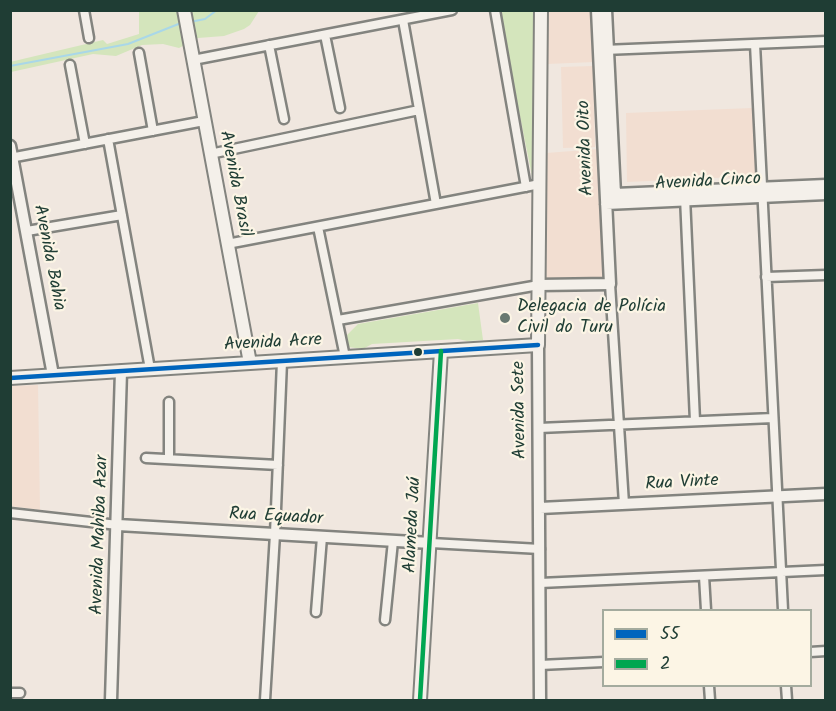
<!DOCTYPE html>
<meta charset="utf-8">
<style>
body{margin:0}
#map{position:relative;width:836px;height:711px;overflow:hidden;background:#f0e7df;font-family:Kalam,sans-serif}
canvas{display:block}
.frame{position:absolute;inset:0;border:12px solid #1f3d34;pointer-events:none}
.legend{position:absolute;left:602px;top:609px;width:210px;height:78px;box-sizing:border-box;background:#fcf5e5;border:2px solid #a4ab9e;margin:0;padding:8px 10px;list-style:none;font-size:18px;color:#1f3d34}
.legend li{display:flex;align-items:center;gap:12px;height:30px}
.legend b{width:30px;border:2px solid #a4ab9e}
</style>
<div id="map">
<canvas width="836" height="711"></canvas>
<div class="frame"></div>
<ul class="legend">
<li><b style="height:8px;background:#0065bd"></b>55</li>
<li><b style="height:8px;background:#00a651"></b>2</li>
</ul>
</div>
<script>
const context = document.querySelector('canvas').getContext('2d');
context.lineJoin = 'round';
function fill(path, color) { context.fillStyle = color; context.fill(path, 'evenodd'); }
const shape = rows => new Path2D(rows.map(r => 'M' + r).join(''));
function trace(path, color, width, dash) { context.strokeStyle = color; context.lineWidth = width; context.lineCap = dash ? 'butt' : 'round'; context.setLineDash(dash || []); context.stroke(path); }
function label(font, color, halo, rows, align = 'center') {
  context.font = font + ' Kalam,sans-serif'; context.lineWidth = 4.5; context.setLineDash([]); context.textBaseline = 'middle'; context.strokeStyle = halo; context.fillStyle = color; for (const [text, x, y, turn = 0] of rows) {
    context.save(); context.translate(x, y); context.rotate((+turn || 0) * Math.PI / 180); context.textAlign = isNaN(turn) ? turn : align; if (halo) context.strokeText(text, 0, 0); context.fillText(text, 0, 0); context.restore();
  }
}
const built = shape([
 [548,11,591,11,594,62,547,64],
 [593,66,595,147,563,148,561,67],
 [752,108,757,176,627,182,626,113],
 [599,149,603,278,545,278,546,153],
 [38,385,40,510,10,506,11,386]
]);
const green = shape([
 [150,10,259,11,250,25,244,29,224,36,198,38,179,48,163,44,142,45,116,56,93,54,11,72,10,62,103,40,107,44,139,34,139,12],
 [499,11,535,11,533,181],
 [478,303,483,340,467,341,458,339,372,344,363,349,348,347,347,335,358,324]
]);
const stream = shape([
 [190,22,205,19,217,10],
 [10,66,128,44,181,23]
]);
const minor = shape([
 [84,10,89,38],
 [495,10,526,187],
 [403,20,436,204],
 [325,35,340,108],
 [755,44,783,610],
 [269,45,284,119],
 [604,50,826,41],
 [139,53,153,131],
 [193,60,452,10],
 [70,65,85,144],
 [108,139,150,369],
 [210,154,419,110],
 [10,158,204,121],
 [685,197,695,421],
 [318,227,345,357],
 [27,231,122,215],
 [227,244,540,184],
 [766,277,826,275],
 [610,284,624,504],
 [338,320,539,285],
 [539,428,773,418],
 [146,458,278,465],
 [169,459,169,402],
 [10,513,118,525],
 [431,543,540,549],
 [704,576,706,610],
 [540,583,826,570],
 [316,612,322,537],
 [385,620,393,541],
 [810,652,826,651],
 [540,665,604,662],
 [709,686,710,700],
 [786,686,787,700],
 [10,693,20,693],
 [265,700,275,534,282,361]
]);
const tertiary = shape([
 [606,10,615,194,612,197],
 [10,146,53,375],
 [615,194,826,185],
 [606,204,826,194],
 [539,285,610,284,597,10],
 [538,345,540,700],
 [540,508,826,494],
 [118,525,431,543],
 [111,700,121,371]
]);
const secondary = shape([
 [184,10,250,363],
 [10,378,538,345,541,10],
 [420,700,441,351]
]);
const bus1 = shape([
 [10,378,538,345]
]);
const bus2 = shape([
 [420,700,441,351]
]);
const markers = [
 [505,318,6,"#687870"],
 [418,352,5,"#1f3d34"]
];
const streetNames = [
 ["Avenida Oito",587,148,-92],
 ["Avenida Cinco",708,183,-3],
 ["Avenida Brasil",234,184,79],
 ["Avenida Bahia",48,258,79],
 ["Avenida Acre",273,344,-3],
 ["Avenida Sete",521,410,-91],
 ["Rua Vinte",682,484,-3],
 ["Rua Equador",276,518,3],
 ["Alameda Jaú",414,525,-87],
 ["Avenida Mahiba Azar",101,535,-88]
];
const poiNames = [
 ["Delegacia de Polícia",517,308],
 ["Civil do Turu",517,329]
];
fill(built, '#f2ded1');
fill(green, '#d4e5bc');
trace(stream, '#a9d7e8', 2);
trace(minor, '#83847f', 13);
trace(tertiary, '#83847f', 15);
trace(secondary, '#83847f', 16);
trace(minor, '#f4f0ea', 8);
trace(tertiary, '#f4f0ea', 10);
trace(secondary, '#f4f0ea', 12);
trace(bus1, '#0065bd', 4.5);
trace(bus2, '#00a651', 4.5);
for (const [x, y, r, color] of markers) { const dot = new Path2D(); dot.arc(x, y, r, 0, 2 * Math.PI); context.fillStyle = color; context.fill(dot); trace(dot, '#fcf5e5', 2); }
label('18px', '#1f3d34', '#fcf5e5', streetNames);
label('18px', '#1f3d34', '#fcf5e5', poiNames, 'left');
</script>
